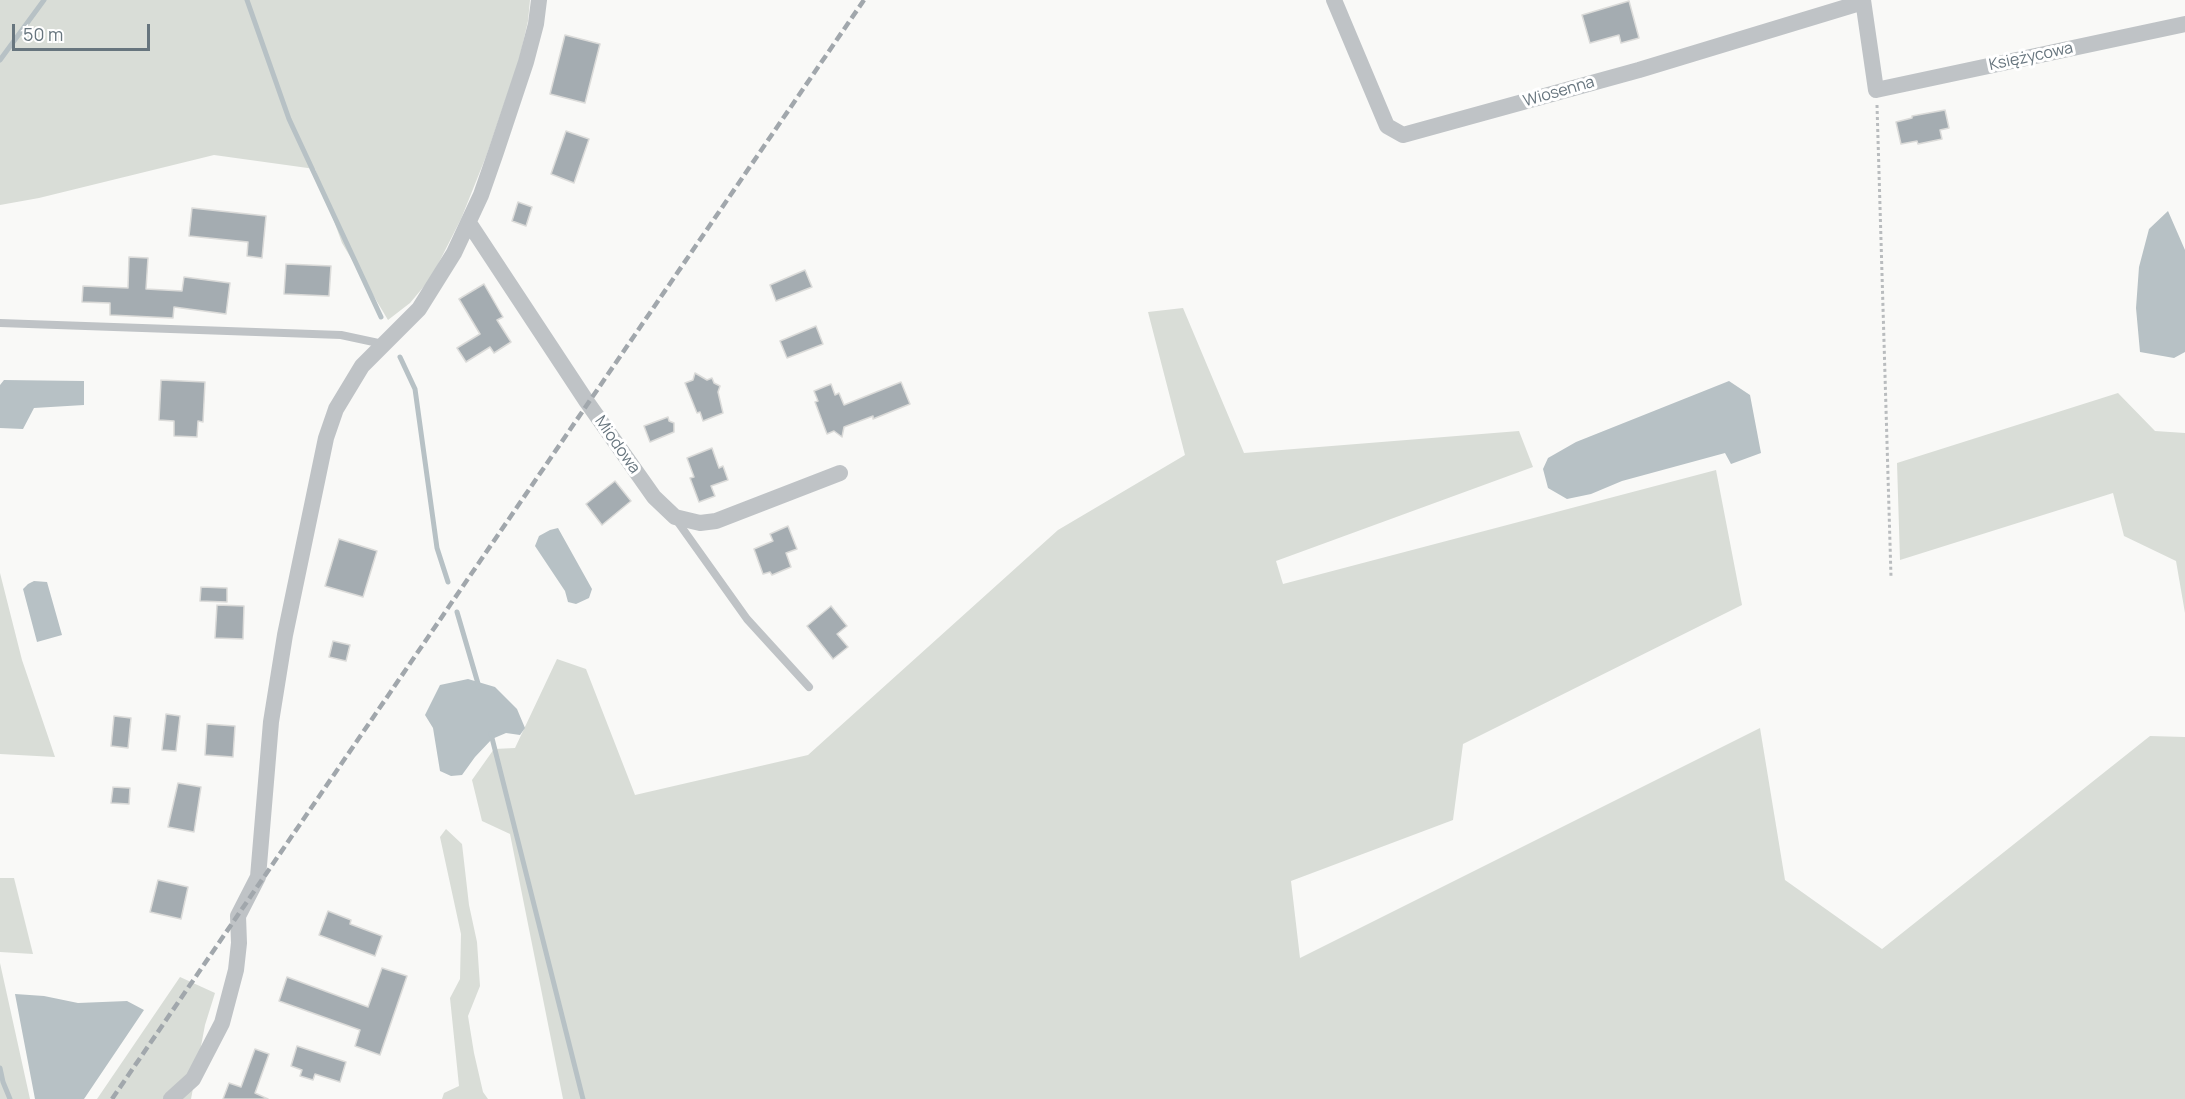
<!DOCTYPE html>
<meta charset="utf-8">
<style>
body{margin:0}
#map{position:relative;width:2185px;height:1099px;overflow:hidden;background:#f9f9f7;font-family:Manrope,sans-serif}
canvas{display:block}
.scale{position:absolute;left:12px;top:24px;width:138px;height:27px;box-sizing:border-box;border:3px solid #67757e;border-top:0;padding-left:8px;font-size:18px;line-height:21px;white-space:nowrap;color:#67757e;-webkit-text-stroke:4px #fff;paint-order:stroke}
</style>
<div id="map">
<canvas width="2185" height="1099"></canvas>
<div class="scale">50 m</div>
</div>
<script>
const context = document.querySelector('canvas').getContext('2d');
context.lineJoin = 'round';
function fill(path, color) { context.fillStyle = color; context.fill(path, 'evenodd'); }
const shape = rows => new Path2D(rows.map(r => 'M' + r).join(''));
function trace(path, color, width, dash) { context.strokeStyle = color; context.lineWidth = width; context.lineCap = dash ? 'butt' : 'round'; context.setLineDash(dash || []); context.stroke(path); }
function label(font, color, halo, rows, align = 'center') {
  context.font = font + ' Manrope,sans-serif'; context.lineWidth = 6; context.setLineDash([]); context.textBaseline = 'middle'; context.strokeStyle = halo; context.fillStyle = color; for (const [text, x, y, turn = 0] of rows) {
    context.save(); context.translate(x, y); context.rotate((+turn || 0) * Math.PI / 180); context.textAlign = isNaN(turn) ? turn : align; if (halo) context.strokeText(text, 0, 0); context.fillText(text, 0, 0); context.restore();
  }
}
const green = shape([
 [0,0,530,0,528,21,519,60,487,154,461,219,431,278,410,303,388,320,342,243,315,169,214,155,39,198,0,205],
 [1183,308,1244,453,1519,431,1533,467,1276,561,1283,584,1716,470,1742,605,1463,744,1453,820,1291,881,1300,958,1760,728,1785,880,1882,949,2150,736,2185,737,2185,1099,563,1099,510,834,482,821,472,780,494,749,515,748,557,659,586,669,635,795,808,755,1058,530,1185,455,1148,312],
 [2118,393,2155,431,2185,433,2185,613,2176,561,2124,536,2113,493,1900,560,1897,463],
 [0,573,22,660,55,757,0,754],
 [446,829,462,844,469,905,477,942,480,986,468,1016,474,1053,483,1092,488,1099,442,1099,444,1093,459,1086,450,998,460,979,461,934,440,837],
 [0,878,14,878,33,954,0,952],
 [0,963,30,1099,0,1099],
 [180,977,215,993,205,1025,191,1099,97,1099]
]);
const water = shape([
 [2168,211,2185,250,2185,352,2174,358,2140,352,2136,308,2139,267,2149,229],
 [4,380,84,381,84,405,34,408,23,429,0,428,0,385],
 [1729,381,1750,395,1761,453,1731,464,1725,453,1622,481,1591,494,1567,499,1548,488,1543,469,1548,458,1576,442],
 [558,528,592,589,589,598,576,604,568,602,565,591,535,546,539,536,550,530],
 [34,581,47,582,62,635,37,642,23,589,28,584],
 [468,679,495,687,517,709,525,728,520,735,506,733,492,739,475,757,462,775,451,776,440,771,433,728,425,715,440,685],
 [15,994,44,996,78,1003,127,1001,144,1010,84,1099,35,1099]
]);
const stream = shape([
 [247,0,289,119,381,317],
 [0,60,44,0],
 [400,357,415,389,437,548,448,582],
 [457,612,479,687],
 [491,734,583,1099],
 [0,1068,3,1082,10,1099]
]);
const building = shape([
 [1629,1,1639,38,1621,43,1619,35,1590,43,1582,15,1629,1],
 [565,35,600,44,585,103,550,94,565,35],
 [1945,110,1949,128,1940,130,1942,139,1918,144,1917,141,1901,144,1896,122,1912,118,1912,116,1945,110],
 [566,131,589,139,574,183,551,174,566,131],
 [518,202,532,207,526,226,512,221,518,202],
 [192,208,266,216,262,258,247,256,248,242,189,236,192,208],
 [129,257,148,258,146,289,182,291,184,277,230,283,226,314,174,307,173,318,110,315,110,303,82,302,83,286,128,288,129,257],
 [286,264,331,266,329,296,284,294,286,264],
 [805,270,812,287,776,301,770,285,805,270],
 [484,284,503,317,497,320,511,342,494,353,490,347,466,362,457,348,480,334,459,299,484,284],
 [816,326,823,344,787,358,780,341,816,326],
 [695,373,707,380,712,378,714,383,720,386,718,392,723,413,703,421,700,412,697,413,685,383,693,380,695,373],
 [161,380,205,382,203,422,198,421,197,437,174,436,174,421,159,420,161,380],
 [901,382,910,404,873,419,873,416,844,427,842,437,834,431,827,434,815,402,818,401,814,391,831,384,835,395,839,393,844,405,901,382],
 [668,417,669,421,674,423,674,432,650,442,644,426,668,417],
 [712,448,719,468,723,466,728,480,711,486,715,496,699,502,690,478,694,477,687,458,712,448],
 [615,481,631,501,602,525,586,504,615,481],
 [788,526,797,549,786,553,791,567,772,575,770,572,763,574,754,549,773,541,770,534,788,526],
 [339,539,377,551,363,597,325,586,339,539],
 [201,587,227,588,227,602,200,601,201,587],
 [217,605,244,606,243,639,215,638,217,605],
 [831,606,847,626,837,634,848,647,833,659,807,626,831,606],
 [333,641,350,645,346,661,329,657,333,641],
 [166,714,180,716,176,751,162,750,166,714],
 [114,716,131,718,128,748,111,746,114,716],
 [207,724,235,726,233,757,205,755,207,724],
 [178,783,201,787,194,832,168,827,178,783],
 [113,787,130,788,129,804,111,803,113,787],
 [158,880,188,887,181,919,150,912,158,880],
 [328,911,351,920,350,924,382,936,375,956,319,935,328,911],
 [382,968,407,976,380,1055,355,1046,360,1030,279,1001,287,977,368,1007,382,968],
 [297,1046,346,1062,340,1082,315,1074,313,1080,300,1076,302,1070,291,1066,297,1046],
 [255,1049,269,1054,255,1093,268,1099,223,1099,229,1083,241,1087,255,1049]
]);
const path = shape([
 [1877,105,1891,577]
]);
const service = shape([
 [0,323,341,335,383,344],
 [675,518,747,619,809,687]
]);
const minor = shape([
 [1334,0,1387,126,1403,135,1639,70,1863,2],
 [1863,0,1876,90,2185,24],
 [469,223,587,402,654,497,675,517,700,523,716,521,840,473],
 [171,1099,193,1079,222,1023,236,970,239,943,238,916,258,877,271,722,285,635,326,438,336,409,362,366,419,309,454,253,481,195,496,152,526,62,536,24,539,0]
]);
const rail = shape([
 [112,1099,864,0]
]);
const streetNames = [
 ["Księżycowa",2031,57,-12],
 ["Wiosenna",1559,92,-16],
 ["Miodowa",617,445,55]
];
fill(green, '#d9ddd7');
fill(water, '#b7c1c5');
trace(stream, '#b7c1c5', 5);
fill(building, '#a4acb1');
trace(building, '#dbdbd9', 1.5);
trace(path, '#b9bcbe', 3, [3, 3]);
trace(service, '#bfc3c6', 8);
trace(minor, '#bfc3c6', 16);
trace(rail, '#a1a7ac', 4.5, [9, 4.5]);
label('16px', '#67757e', '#fff', streetNames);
</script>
